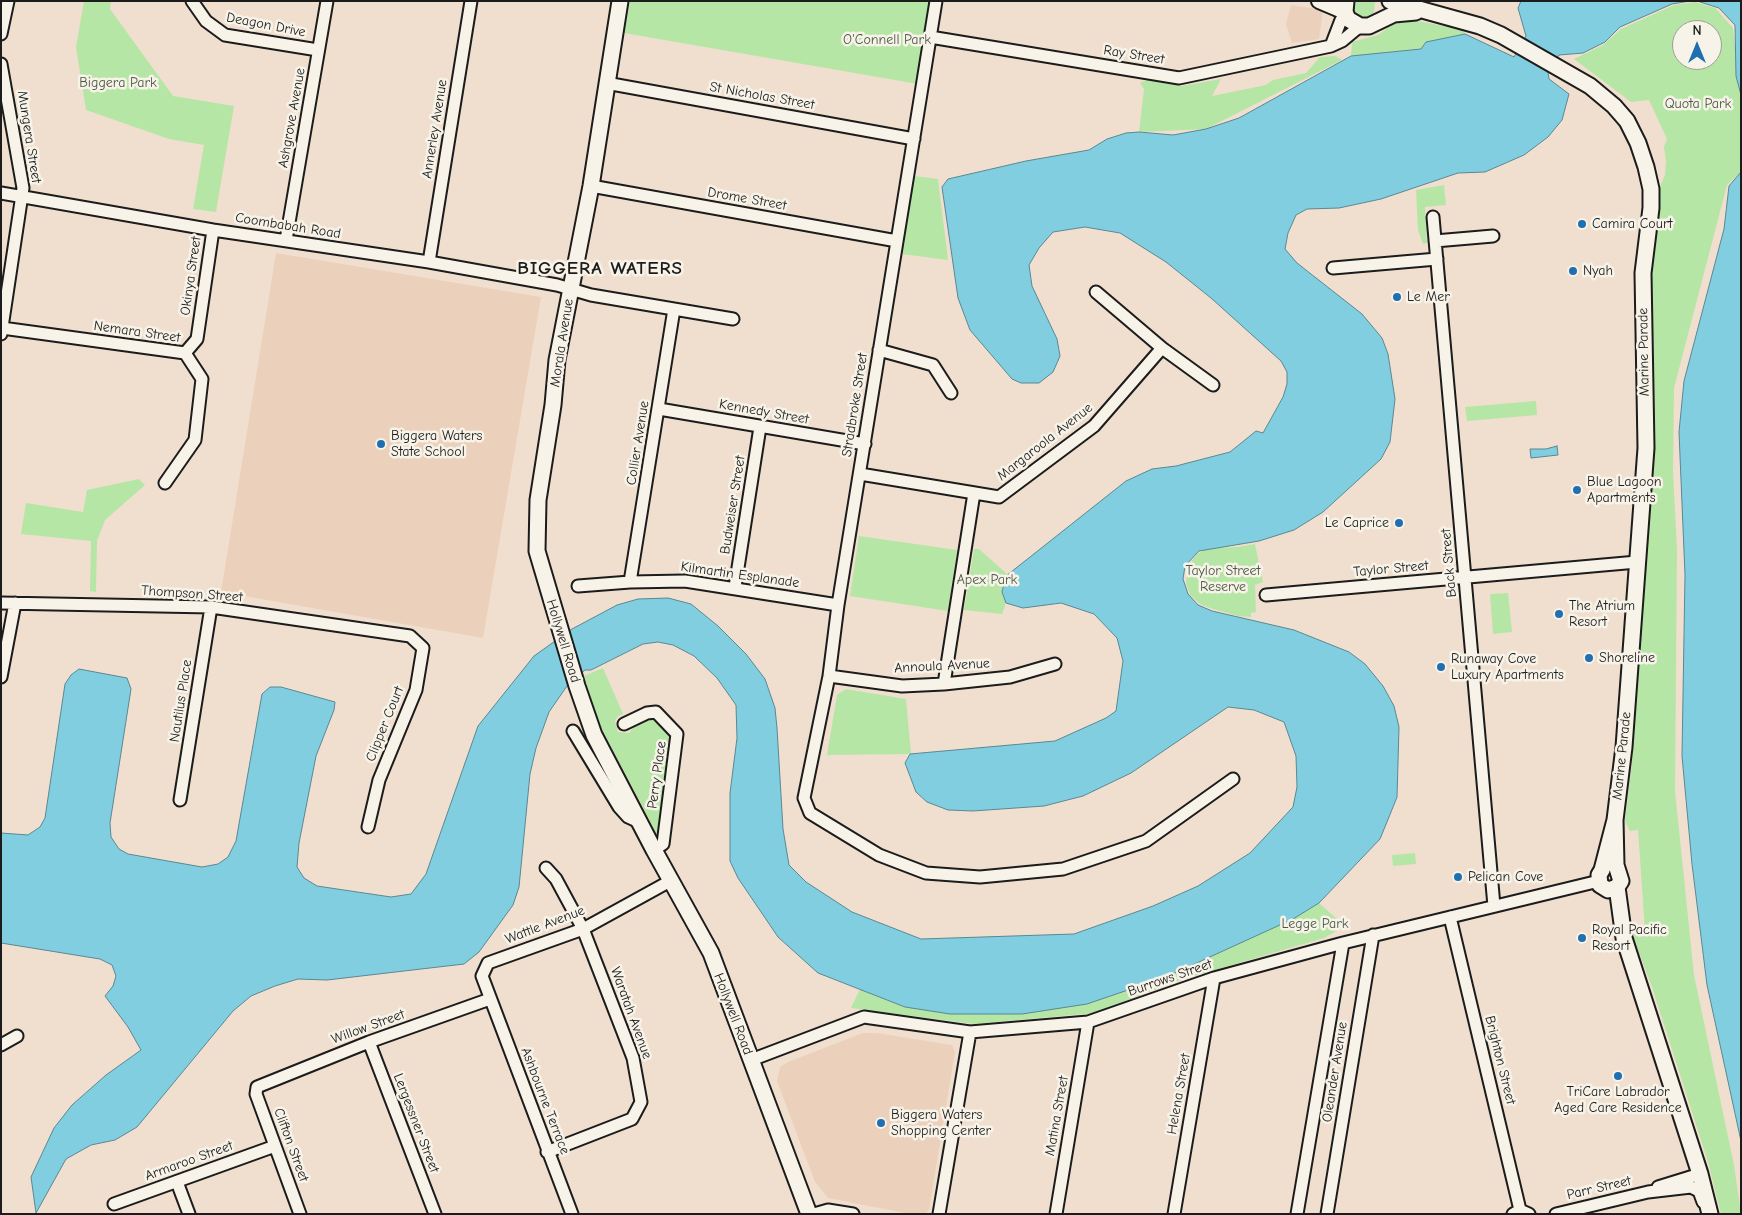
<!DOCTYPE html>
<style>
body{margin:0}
#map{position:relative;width:1742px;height:1215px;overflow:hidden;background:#f0dfce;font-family:"Comic Neue",sans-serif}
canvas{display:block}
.frame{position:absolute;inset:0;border:2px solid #1c1c1c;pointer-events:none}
.north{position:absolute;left:1672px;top:20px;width:50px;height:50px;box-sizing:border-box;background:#f7f3e8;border:1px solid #9f9d96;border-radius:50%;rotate:0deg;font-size:14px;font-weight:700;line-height:20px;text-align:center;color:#1c1c1c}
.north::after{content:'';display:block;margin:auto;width:18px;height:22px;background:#1f6fb2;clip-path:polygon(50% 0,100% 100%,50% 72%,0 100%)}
</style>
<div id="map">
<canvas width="1742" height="1215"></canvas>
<div class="frame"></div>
<div class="north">N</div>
</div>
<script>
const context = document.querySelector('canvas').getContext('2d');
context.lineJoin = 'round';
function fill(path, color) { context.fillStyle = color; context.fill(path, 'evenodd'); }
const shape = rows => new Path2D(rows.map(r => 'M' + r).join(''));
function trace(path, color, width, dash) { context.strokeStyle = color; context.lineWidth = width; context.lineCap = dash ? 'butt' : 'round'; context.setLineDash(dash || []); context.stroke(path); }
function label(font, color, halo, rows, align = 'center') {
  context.font = font + ' "Comic Neue",sans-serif'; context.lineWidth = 5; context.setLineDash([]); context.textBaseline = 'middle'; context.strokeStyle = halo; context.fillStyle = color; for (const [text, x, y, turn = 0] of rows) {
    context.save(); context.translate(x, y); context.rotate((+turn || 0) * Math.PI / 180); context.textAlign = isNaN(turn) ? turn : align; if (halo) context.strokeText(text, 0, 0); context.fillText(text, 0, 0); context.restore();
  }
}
const built = shape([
 [1291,5,1323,10,1319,39,1292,43,1286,24],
 [276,253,541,297,483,638,221,592],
 [863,1033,877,1033,952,1045,955,1052,929,1210,925,1214,910,1214,828,1198,815,1182,777,1081,780,1067,788,1062]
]);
const green = shape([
 [84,1,111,1,110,9,173,96,234,106,216,212,193,209,204,145,169,139,86,110,76,47],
 [630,1,933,1,918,84,624,33],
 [1354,1,1375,1,1374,13,1364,19,1357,16,1352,10],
 [1695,2,1715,8,1733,28,1741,102,1741,172,1727,185,1674,388,1673,471,1677,550,1675,791,1694,975,1734,1165,1741,1214,1721,1214,1708,1162,1652,987,1635,942,1633,936,1637,932,1645,931,1638,830,1630,831,1625,821,1632,763,1642,562,1647,291,1652,245,1659,216,1660,187,1665,175,1666,161,1664,147,1667,139,1649,100,1631,102,1574,59,1603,45,1621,29,1674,5],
 [1682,30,1712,30,1712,60,1682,60],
 [1407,19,1464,30,1465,34,1426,42,1421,49,1351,56,1352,42,1378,35,1397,21],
 [1335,56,1342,60,1206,129,1139,132,1144,89,1140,83,1147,80,1182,86,1221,79,1212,96,1266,85,1273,80,1306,73,1320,57],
 [914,176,938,179,948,260,902,254],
 [1444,185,1446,205,1425,207,1427,243,1423,244,1418,230,1416,190],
 [1536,401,1537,415,1467,421,1465,407],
 [139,479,145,485,105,520,97,541,96,592,90,591,91,541,21,534,26,503,83,512,87,490],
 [859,536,957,550,948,611,850,596],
 [1255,544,1263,582,1255,585,1256,612,1251,613,1251,617,1238,616,1210,608,1200,604,1190,595,1186,584,1188,566,1197,554,1209,548,1238,547],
 [974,549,979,549,1007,574,1002,591,1006,603,1002,614,964,610],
 [1508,593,1512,632,1493,634,1490,594],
 [603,668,623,714,618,716,615,721,618,732,629,733,635,726,654,718,670,734,671,745,658,836,599,724,584,676],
 [846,689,906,699,911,754,827,755,837,695],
 [1415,853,1416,864,1393,866,1392,855],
 [1319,903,1345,926,1324,938,1174,982,1095,1013,974,1024,851,1008,860,989,904,1007,1166,977,1293,919]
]);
const water = shape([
 [1521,1,1690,1,1672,4,1620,27,1605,42,1583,53,1559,55,1548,72,1549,79,1569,94,1562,120,1548,137,1524,155,1485,172,1458,173,1381,199,1339,208,1307,209,1296,215,1288,233,1285,249,1297,263,1362,314,1382,338,1388,354,1395,399,1390,442,1381,459,1323,512,1294,530,1259,541,1199,551,1185,566,1183,579,1188,594,1198,605,1212,611,1294,630,1349,652,1365,664,1383,686,1394,706,1399,727,1397,797,1389,817,1380,839,1319,903,1293,919,1166,977,1087,1004,1022,1014,950,1014,905,1007,818,973,778,937,738,878,730,861,730,793,737,738,736,705,717,678,694,656,673,645,658,642,643,644,591,670,585,670,567,686,549,712,536,748,530,774,519,887,513,905,479,952,464,964,327,980,298,979,275,986,251,996,233,1011,137,1127,115,1140,91,1145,66,1159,36,1213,31,1177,54,1128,72,1105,106,1075,141,1050,128,1027,105,996,113,986,116,976,112,965,100,959,1,943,1,833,28,835,40,827,45,818,65,684,71,675,79,669,127,678,131,689,110,823,111,837,119,849,128,854,202,867,218,864,228,857,236,841,262,694,270,687,281,687,335,702,334,710,316,756,299,843,297,867,304,878,317,886,391,897,411,894,426,874,478,726,534,656,572,629,617,605,638,599,668,598,691,604,718,626,746,654,765,679,775,708,777,728,783,829,789,865,806,882,852,912,921,939,1074,934,1153,906,1198,886,1250,853,1293,807,1297,787,1296,756,1284,722,1254,710,1228,707,1131,773,1083,796,1044,806,973,811,948,810,927,802,916,792,905,763,910,754,1055,741,1106,718,1116,711,1123,661,1117,638,1094,614,1061,603,1023,608,1006,603,1002,592,1006,576,1126,481,1152,469,1176,466,1230,452,1256,431,1263,433,1283,397,1287,384,1287,372,1281,361,1211,298,1166,262,1120,233,1085,227,1053,232,1039,248,1029,265,1032,286,1057,339,1060,356,1053,372,1039,383,1021,383,1012,379,970,330,958,298,942,187,948,179,1026,161,1089,150,1107,139,1126,133,1139,132,1173,135,1206,129,1239,118,1351,56,1421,49,1426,42,1465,34,1514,57,1526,36,1518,8,1521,1],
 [1697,1,1741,1,1741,95,1736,76,1735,25,1719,8,1697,1],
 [1741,172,1741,1141,1707,985,1692,864,1682,756,1685,575,1679,432,1684,381,1724,229,1729,186,1741,172],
 [1557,446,1558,455,1531,458,1530,449,1546,449,1557,446]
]);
const minor = shape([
 [192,1,206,21,225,35,318,50],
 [936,1,838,605,829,676,804,798,810,813,879,855,926,873,980,877,1063,869,1146,841,1233,779],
 [1,34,8,1],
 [930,37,1179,78,1331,46,1342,41,1360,26],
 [1331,46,1341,20,1346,14],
 [1,64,23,188,1,334],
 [606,83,914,139],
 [591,186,897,241],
 [1,193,213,230,429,262,557,285,591,295,733,319],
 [1433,217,1494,906],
 [286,240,327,1],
 [1435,241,1493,236],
 [429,262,471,1],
 [1333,268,1437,259],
 [1096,292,1162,348,1213,385],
 [2,328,185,353,202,379,195,440,165,483],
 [879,350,933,365,951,393],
 [185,353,197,339,213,230],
 [659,409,865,444],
 [860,474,999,497,1094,426,1162,348],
 [630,582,674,309],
 [578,586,630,582,685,581,838,605],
 [735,587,760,427],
 [1266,595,1637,562],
 [1,603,211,607,410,636,423,648,416,690,379,780,368,827],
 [829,676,902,686,944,684,1010,677,1055,664],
 [1,677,15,603],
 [944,684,974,493],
 [624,724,647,713,656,712,677,734,663,844,654,850],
 [573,731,619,807,628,817,639,822],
 [180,800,211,607],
 [546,868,556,879,583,929,633,1058,641,1102,632,1119,547,1152],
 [1450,917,1520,1210],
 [369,1042,435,1214],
 [1,1045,17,1036],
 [751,1060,864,1017,970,1032,1088,1022,1214,978,1343,943,1599,881],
 [177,1182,189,1214],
 [1658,1187,1700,1174],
 [114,1204,275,1146],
 [300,1214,256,1094,257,1087,369,1042,490,999],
 [572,1214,482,976,488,963,583,929,672,880],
 [814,1214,828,1210,853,1214],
 [939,1214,970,1032],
 [1056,1214,1088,1022],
 [1174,1214,1214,978],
 [1297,1214,1343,943],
 [1327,1214,1373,935],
 [1513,1214,1520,1210,1529,1214],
 [1556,1214,1648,1192,1691,1187,1699,1191,1703,1202]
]);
const tertiary = shape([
 [1319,1,1345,12]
]);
const secondary = shape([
 [620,1,591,186,557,360,553,405,538,500,537,551,577,686,594,735,654,850,711,953,809,1214],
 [1346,1,1345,12,1348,19,1360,26,1369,26,1394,14,1416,12],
 [1390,1,1480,26,1501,35,1590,86,1614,106,1627,121,1638,143,1646,167,1651,189,1651,208,1643,273,1646,448,1624,747,1615,820,1616,865,1621,881,1617,887,1608,890,1600,885,1599,875,1602,870,1615,820],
 [1617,887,1624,938,1700,1174,1710,1214]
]);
const markers = [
 [1582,224,5,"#1f6fb2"],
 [1573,271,5,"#1f6fb2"],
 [1397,297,5,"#1f6fb2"],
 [381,444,5,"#1f6fb2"],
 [1577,490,5,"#1f6fb2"],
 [1399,523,5,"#1f6fb2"],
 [1559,614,5,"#1f6fb2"],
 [1589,658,5,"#1f6fb2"],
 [1441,667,5,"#1f6fb2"],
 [1458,877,5,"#1f6fb2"],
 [1582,938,5,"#1f6fb2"],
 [1618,1076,5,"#1f6fb2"],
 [881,1123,5,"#1f6fb2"]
];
const streetNames = [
 ["Deagon Drive",266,25,11],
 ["Ray Street",1134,55,9],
 ["St Nicholas Street",762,96,10],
 ["Ashgrove Avenue",292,118,-80],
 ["Annerley Avenue",435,129,-81],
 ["Mungera Street",29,137,81],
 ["Drome Street",747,199,10],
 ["Coombabah Road",288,226,9],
 ["Okinya Street",191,276,-82],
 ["Nemara Street",137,332,8],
 ["Morala Avenue",562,343,-81],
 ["Marine Parade",1644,352,-91],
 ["Stradbroke Street",855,405,-81],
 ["Kennedy Street",764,412,10],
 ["Margaroola Avenue",1045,442,-38],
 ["Collier Avenue",638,443,-81],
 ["Budweiser Street",733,505,-81],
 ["Back Street",1449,563,-95],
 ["Taylor Street",1391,569,-5],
 ["Kilmartin Esplanade",740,575,8],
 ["Thompson Street",192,594,4],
 ["Hollywell Road",563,641,73],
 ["Annoula Avenue",942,666,-3],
 ["Nautilus Place",181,701,-81],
 ["Clipper Court",385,724,-68],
 ["Marine Parade",1622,756,-84],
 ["Perry Place",657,775,-82],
 ["Wattle Avenue",545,925,-21],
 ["Burrows Street",1170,978,-19],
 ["Waratah Avenue",631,1013,70],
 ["Hollywell Road",733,1014,69],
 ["Willow Street",368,1027,-20],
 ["Brighton Street",1500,1060,76],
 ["Oleander Avenue",1335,1072,-81],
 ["Helena Street",1179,1094,-80],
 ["Ashbourne Terrace",545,1101,69],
 ["Matina Street",1057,1116,-80],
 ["Lergessner Street",416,1123,69],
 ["Clifton Street",291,1145,70],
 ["Armaroo Street",189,1161,-20],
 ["Parr Street",1599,1188,-13]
];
const parkNames = [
 ["O'Connell Park",887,40],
 ["Biggera Park",118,83],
 ["Quota Park",1698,104],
 ["Taylor Street",1223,571],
 ["Reserve",1223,587],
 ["Apex Park",987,580],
 ["Legge Park",1315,924]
];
const poiNames = [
 ["Camira Court",1592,224],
 ["Nyah",1583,271],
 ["Le Mer",1407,297],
 ["Biggera Waters",391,436],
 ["State School",391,452],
 ["Blue Lagoon",1587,482],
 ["Apartments",1587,498],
 ["Le Caprice",1389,523,"right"],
 ["The Atrium",1569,606],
 ["Resort",1569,622],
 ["Shoreline",1599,658],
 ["Runaway Cove",1451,659],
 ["Luxury Apartments",1451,675],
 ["Pelican Cove",1468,877],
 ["Royal Pacific",1592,930],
 ["Resort",1592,946],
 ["TriCare Labrador",1618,1092,"center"],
 ["Aged Care Residence",1618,1108,"center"],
 ["Biggera Waters",891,1115],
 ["Shopping Center",891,1131]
];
const districtNames = [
 ["BIGGERA WATERS",600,269]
];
fill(built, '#ebd1bb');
fill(green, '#b5e6a6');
fill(water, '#82cee1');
trace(water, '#598792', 1);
trace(minor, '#1c1c1c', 15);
trace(tertiary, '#1c1c1c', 18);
trace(secondary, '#1c1c1c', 19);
trace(minor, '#f7f3e8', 11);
trace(tertiary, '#f7f3e8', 14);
trace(secondary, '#f7f3e8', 15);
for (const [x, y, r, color] of markers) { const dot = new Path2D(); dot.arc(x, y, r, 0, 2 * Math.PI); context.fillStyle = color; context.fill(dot); trace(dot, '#f7f3e8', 2); }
label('14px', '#1c1c1c', '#f7f3e8', streetNames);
label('14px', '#4a5945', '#f7f3e8', parkNames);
label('14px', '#1c1c1c', '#f7f3e8', poiNames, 'left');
context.letterSpacing = '1px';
label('bold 19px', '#1c1c1c', '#f7f3e8', districtNames);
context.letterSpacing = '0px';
</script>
